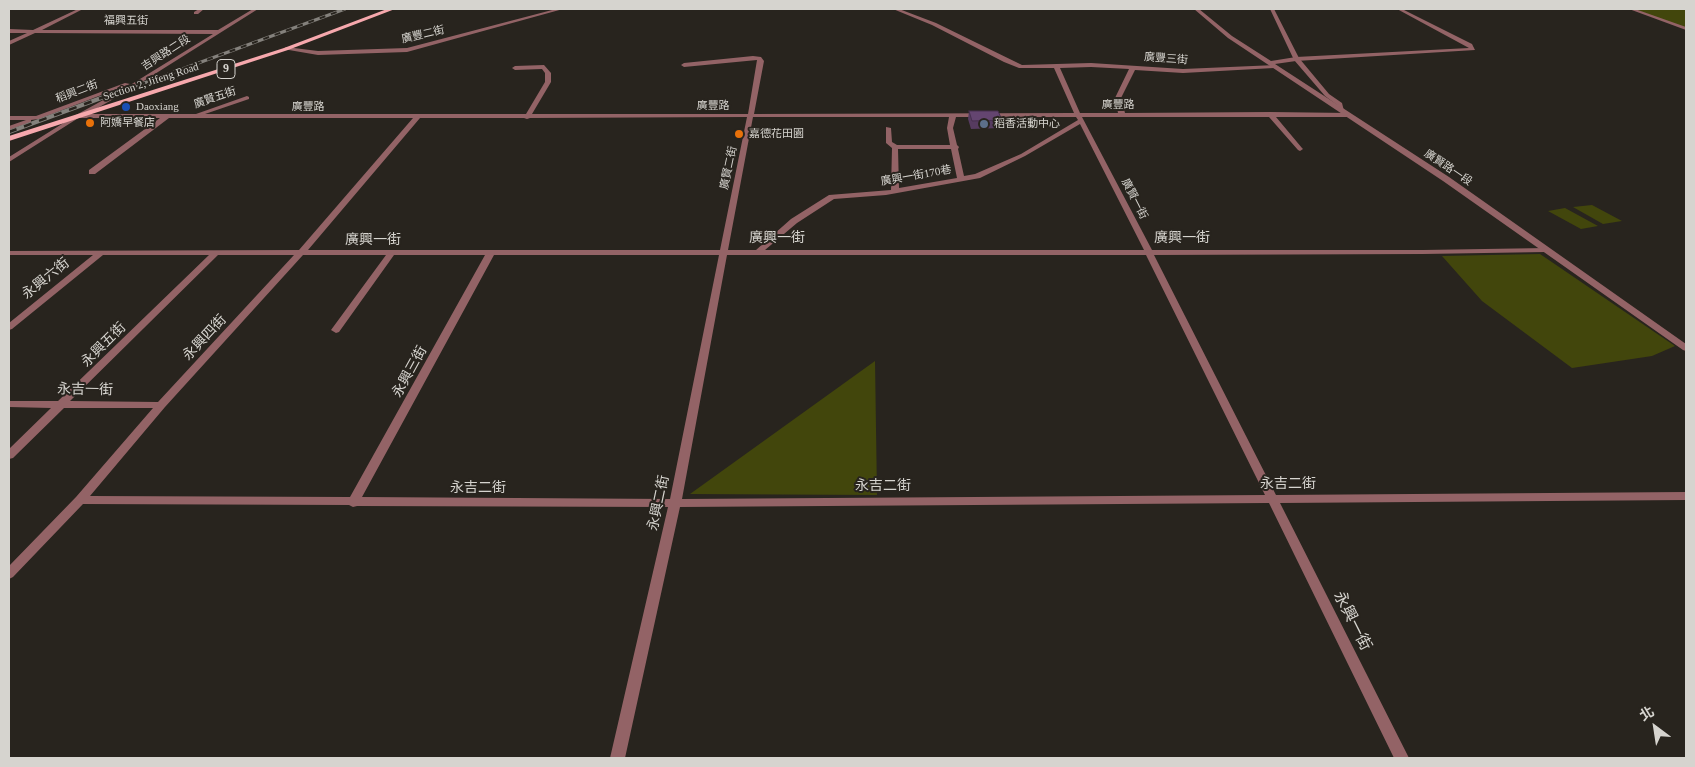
<!DOCTYPE html>
<meta charset="utf-8">
<style>
body{margin:0}
#map{position:relative;width:1695px;height:767px;overflow:hidden;background:#28241e;font-family:"Times New Roman","Noto Sans TC",serif}
canvas{display:block}
.frame{position:absolute;inset:0;border:10px solid #d6d4cf;pointer-events:none}
.north{position:absolute;left:1630px;top:702px;width:50px;height:50px;-webkit-text-stroke:4px #28241e;paint-order:stroke;rotate:329deg;font-size:14px;font-weight:700;line-height:20px;text-align:center;color:#d6d4cf}
.north::after{content:'';display:block;margin:auto;width:18px;height:22px;background:#d6d4cf;clip-path:polygon(50% 0,100% 100%,50% 72%,0 100%)}
</style>
<div id="map">
<canvas width="1695" height="767"></canvas>
<div class="frame"></div>
<div class="north">北</div>
</div>
<script>
const context = document.querySelector('canvas').getContext('2d');
context.lineJoin = 'round';
function fill(path, color) { context.fillStyle = color; context.fill(path, 'evenodd'); }
const shape = rows => new Path2D(rows.map(r => 'M' + r).join(''));
function trace(path, color, width, dash) { context.strokeStyle = color; context.lineWidth = width; context.lineCap = dash ? 'butt' : 'round'; context.setLineDash(dash || []); context.stroke(path); }
function label(font, color, halo, rows, align = 'center') {
  context.font = font + ' "Times New Roman","Noto Sans TC",serif'; context.lineWidth = 4; context.setLineDash([]); context.textBaseline = 'middle'; context.strokeStyle = halo; context.fillStyle = color; for (const [text, x, y, turn = 0] of rows) {
    context.save(); context.translate(x, y); context.rotate((+turn || 0) * Math.PI / 180); context.textAlign = isNaN(turn) ? turn : align; if (halo) context.strokeText(text, 0, 0); context.fillText(text, 0, 0); context.restore();
  }
}
const green = shape([
 [1634,9,1686,9,1686,29],
 [1592,205,1622,221,1603,224,1573,207],
 [1565,208,1598,226,1581,229,1548,211],
 [1540,254,1675,346,1652,356,1572,368,1482,301,1442,256],
 [875,361,877,495,690,494]
]);
const minor = shape([
 [78,9,83,9,42,30,218,30,253,9,258,9,131,89,87,114,196,114,247,96,249,97,249,99,205,114,526,114,545,82,545,73,542,69,515,70,512,68,515,66,544,65,551,73,551,82,532,114,748,114,757,60,684,67,681,65,684,63,753,56,761,57,764,61,754,114,1074,113,1054,68,1019,68,1004,62,932,25,893,9,899,9,936,23,1022,65,1091,63,1183,69,1276,65,1277,66,1274,68,1183,73,1135,70,1121,98,1125,113,1270,112,1349,113,1352,115,1349,117,1276,117,1302,148,1303,149,1300,151,1298,150,1269,117,1082,117,1152,250,1423,250,1546,248,1550,250,1546,252,1423,254,1154,255,1276,495,1686,492,1686,500,1280,503,1409,758,1394,758,1269,503,680,507,625,758,610,758,668,507,357,506,353,507,349,505,83,504,13,577,9,579,9,566,76,497,153,408,64,408,13,458,9,459,9,449,51,408,9,407,9,401,58,401,209,255,103,255,12,329,9,330,9,323,93,255,9,255,9,251,299,250,413,118,169,118,95,174,89,174,89,170,160,118,78,118,75,116,76,115,127,87,213,34,35,33,9,45,9,41,27,33,9,33,9,29,33,30,78,9],
 [1091,67,1129,69,1115,98,1118,113,1080,113,1060,68,1091,67],
 [747,117,720,250,308,250,420,118,524,118,527,119,530,118,747,117],
 [753,117,949,117,947,128,950,145,897,145,892,142,891,128,886,127,886,143,892,148,891,190,829,195,791,219,756,250,728,250,753,117],
 [956,117,1076,117,1078,120,1021,154,975,174,964,176,958,149,959,147,957,145,953,128,956,117],
 [1080,124,1144,250,765,250,797,223,834,199,886,195,980,178,1025,156,1080,124],
 [898,149,951,149,957,178,899,188,898,149],
 [218,255,294,255,158,402,70,401,218,255],
 [303,255,386,255,331,330,336,333,339,332,394,255,485,255,350,497,90,496,165,407,303,255],
 [494,255,719,255,670,499,362,497,494,255],
 [727,255,1146,255,1265,495,682,499,727,255],
 [199,9,204,9,198,14,194,14,194,12,199,9],
 [556,9,563,9,407,52,318,55,283,49,286,47,318,51,407,48,556,9],
 [1270,9,1274,9,1299,58,1329,94,1342,103,1344,111,1340,111,1337,105,1325,96,1294,60,1270,9],
 [125,83,130,84,39,119,31,120,31,122,9,130,9,126,26,120,9,120,9,116,36,116,125,83]
]);
const tertiary = shape([
 [1194,9,1199,9,1232,36,1271,61,1296,57,1469,48,1397,9,1402,9,1472,44,1475,50,1296,61,1275,64,1449,177,1686,344,1686,351,1683,350,1443,181,1228,38,1194,9],
 [1629,9,1635,9,1686,27,1686,30,1629,9],
 [78,114,80,115,80,117,9,162,9,157,78,114]
]);
const primary = shape([
 [387,9,395,9,288,50,9,141,9,136,284,48,387,9]
]);
const railFar1 = shape([
 [117,93,345,9]
]);
const rail = shape([
 [9,132,120,91]
]);
const wall = shape([
 [969,111,1002,120,1001,128,971,129,968,119]
]);
const building = shape([
 [969,111,998,111,1002,120,972,121,969,111]
]);
const markers = [
 [126,107,5,"#1a4fb4"],
 [90,123,5,"#e8710a"],
 [984,124,5,"#5c6f8a"],
 [739,134,5,"#e8710a"]
];
const farStreetnames = [
 ["福興五街",126,21],
 ["廣豐二街",423,35,-13],
 ["吉興路二段",166,53,-33],
 ["廣豐三街",1166,59,4],
 ["Section 2, Jifeng Road",151,82,-18],
 ["稻興二街",77,92,-21],
 ["廣賢五街",215,98,-19],
 ["廣豐路",1118,105],
 ["廣豐路",713,106],
 ["廣豐路",308,107],
 ["廣賢二街",729,168,-78],
 ["廣賢路一段",1448,168,34],
 ["廣興一街170巷",916,176,-10],
 ["廣賢一街",1134,199,63]
];
const farPoinames = [
 ["Daoxiang",136,107],
 ["阿嬌早餐店",100,123],
 ["稻香活動中心",994,124],
 ["嘉德花田園",749,134]
];
const shields = [
 [226,69,18]
];
const shieldNames = [
 ["9",226,69]
];
const streetNames = [
 ["廣興一街",777,238],
 ["廣興一街",1182,238],
 ["廣興一街",373,240],
 ["永興六街",46,279,-39],
 ["永興四街",205,338,-47],
 ["永興五街",104,345,-45],
 ["永興三街",410,372,-61],
 ["永吉一街",85,390,1],
 ["永吉二街",1288,484],
 ["永吉二街",883,486],
 ["永吉二街",478,488],
 ["永興二街",659,503,-78]
];
const nearStreetnames = [
 ["永興一街",1352,621,63]
];
fill(green, '#42460c');
fill(minor, '#936366');
fill(tertiary, '#936366');
fill(primary, '#f6a8ad');
trace(railFar1, '#84817c', 3);
trace(rail, '#84817c', 4);
trace(railFar1, '#28241e', 2, [6]);
trace(rail, '#28241e', 2.5, [8]);
fill(wall, '#563b60');
fill(building, '#644570');
trace(building, '#46304e', 1);
for (const [x, y, r, color] of markers) { const dot = new Path2D(); dot.arc(x, y, r, 0, 2 * Math.PI); context.fillStyle = color; context.fill(dot); trace(dot, '#28241e', 2); }
label('11px', '#d6d4cf', '#28241e', farStreetnames);
label('11px', '#d6d4cf', '#28241e', farPoinames, 'left');
for (const [x, y, w] of shields) { const box = new Path2D(); box.roundRect(x - w / 2, y - 9.5, w, 19, 4); context.fillStyle = '#28241e'; context.fill(box); trace(box, '#d6d4cf', 1); }
label('bold 12px', '#d6d4cf', null, shieldNames);
label('14px', '#d6d4cf', '#28241e', streetNames);
label('16px', '#d6d4cf', '#28241e', nearStreetnames);
</script>
